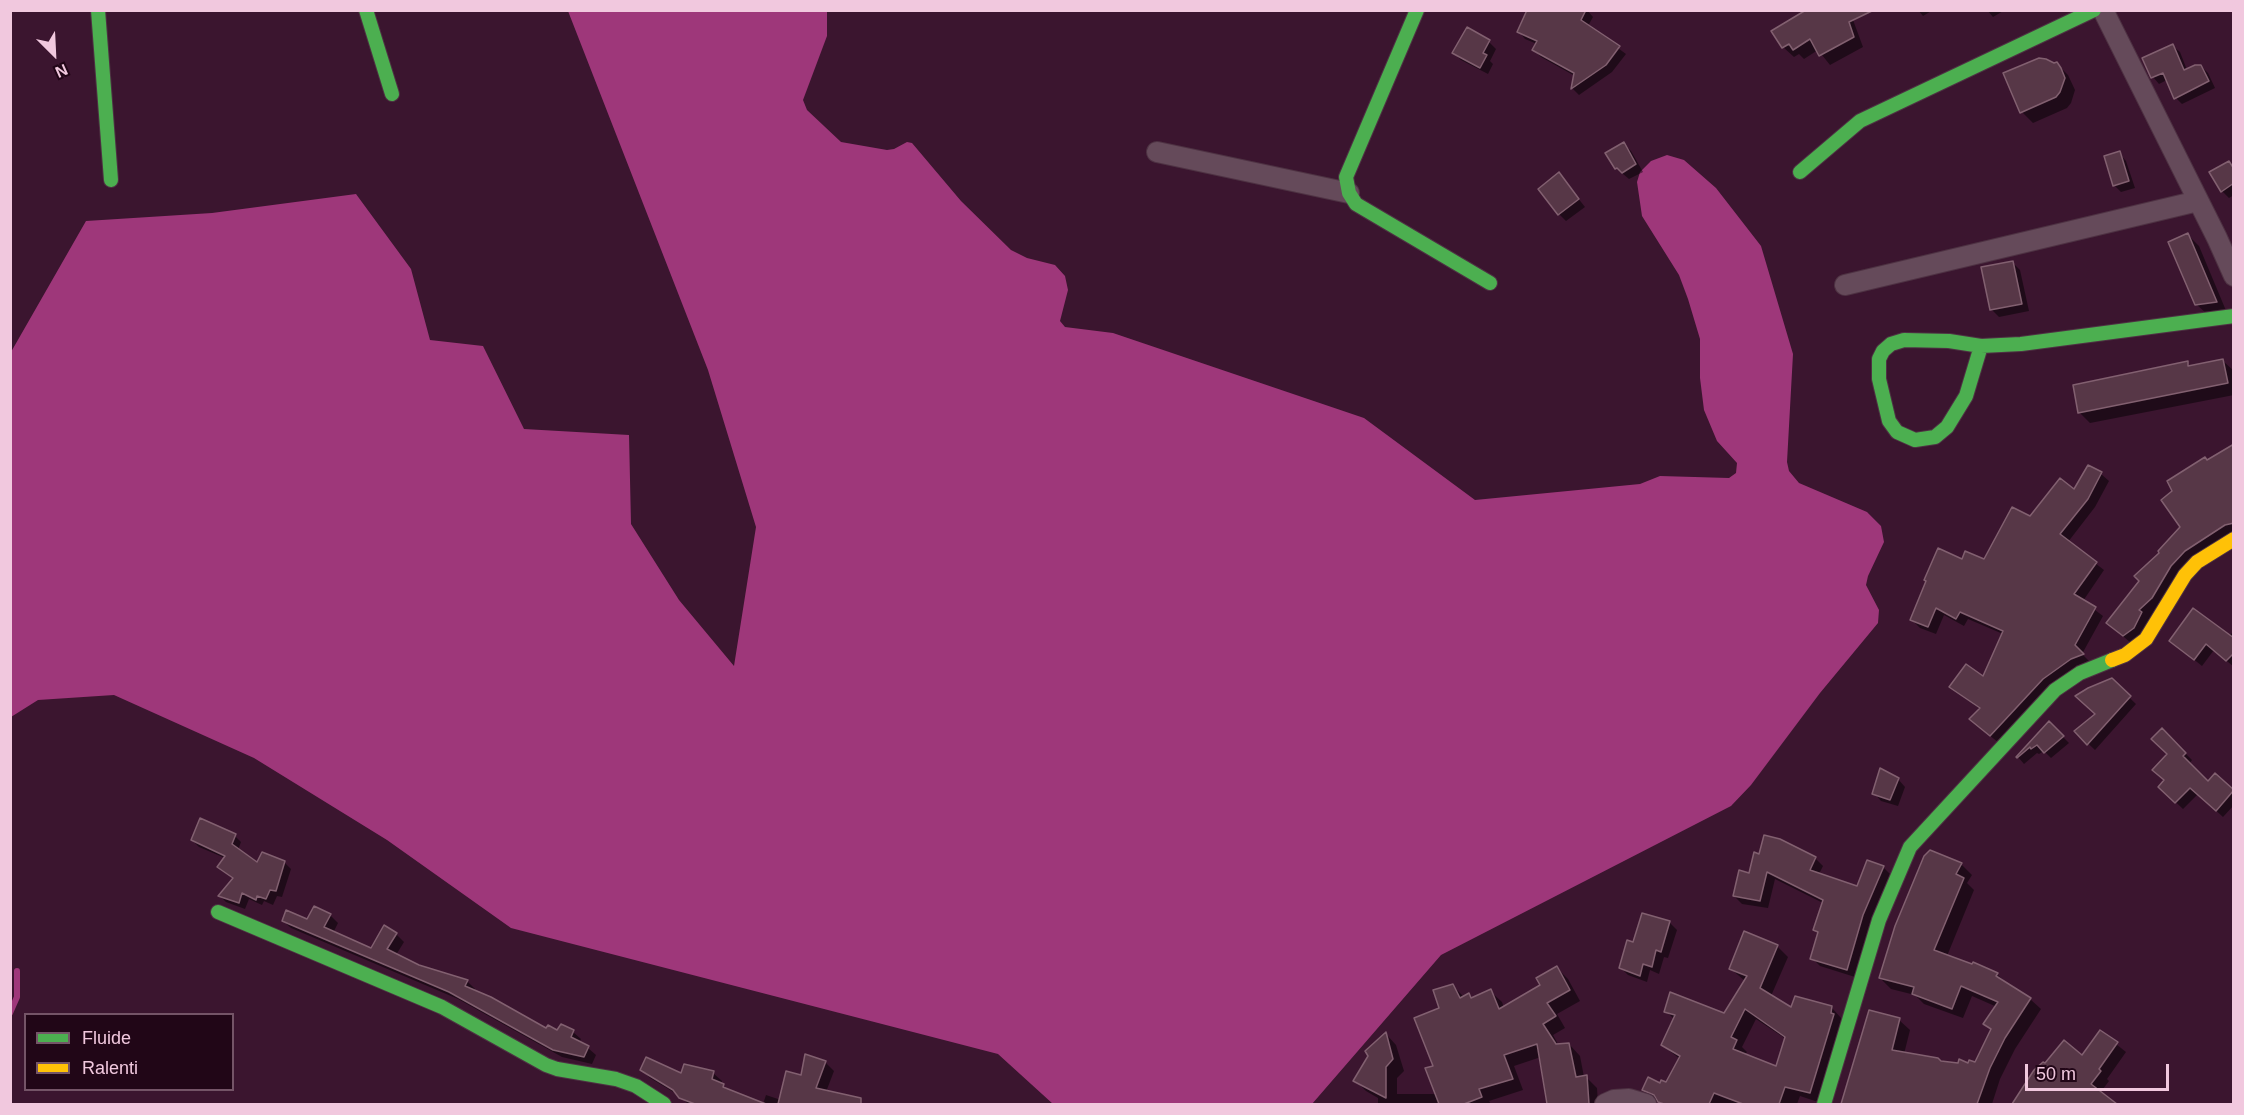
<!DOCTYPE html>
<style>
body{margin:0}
#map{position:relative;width:2244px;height:1115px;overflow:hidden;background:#3b152f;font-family:Arial,sans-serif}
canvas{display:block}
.frame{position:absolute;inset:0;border:12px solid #f1c8de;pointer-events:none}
.legend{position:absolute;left:24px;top:1013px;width:210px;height:78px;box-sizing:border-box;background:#210617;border:2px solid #745467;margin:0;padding:8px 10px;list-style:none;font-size:18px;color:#f1c8de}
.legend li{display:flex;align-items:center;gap:12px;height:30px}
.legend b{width:30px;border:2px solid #745467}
.north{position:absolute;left:24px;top:24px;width:60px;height:60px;-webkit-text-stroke:4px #210617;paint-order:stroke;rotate:156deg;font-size:16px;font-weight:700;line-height:24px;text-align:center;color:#f1c8de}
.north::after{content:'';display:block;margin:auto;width:21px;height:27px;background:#f1c8de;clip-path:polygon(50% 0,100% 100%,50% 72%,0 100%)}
.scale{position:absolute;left:2025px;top:1064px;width:144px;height:27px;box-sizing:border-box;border:3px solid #f1c8de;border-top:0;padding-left:8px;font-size:18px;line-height:21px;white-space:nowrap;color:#f1c8de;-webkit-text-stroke:4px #210617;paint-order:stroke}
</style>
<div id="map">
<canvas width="2244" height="1115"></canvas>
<div class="frame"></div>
<ul class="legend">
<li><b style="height:8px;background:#4caf50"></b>Fluide</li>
<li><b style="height:8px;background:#ffc107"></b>Ralenti</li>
</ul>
<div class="north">N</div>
<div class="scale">50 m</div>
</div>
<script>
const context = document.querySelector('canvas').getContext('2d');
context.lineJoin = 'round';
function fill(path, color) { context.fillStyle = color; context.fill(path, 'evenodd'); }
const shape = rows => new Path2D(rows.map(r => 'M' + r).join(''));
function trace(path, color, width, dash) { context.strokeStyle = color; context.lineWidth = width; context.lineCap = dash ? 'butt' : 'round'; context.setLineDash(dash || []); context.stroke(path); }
const water = shape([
 [568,11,827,11,827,36,803,100,807,110,841,142,887,150,894,149,907,142,912,143,961,201,1011,250,1027,258,1055,265,1065,276,1068,290,1060,321,1065,327,1113,333,1364,418,1475,500,1640,484,1660,476,1729,478,1736,473,1737,463,1717,441,1704,410,1700,378,1700,339,1688,299,1679,275,1642,216,1637,182,1640,172,1651,161,1667,155,1684,160,1716,188,1761,246,1793,354,1787,462,1789,471,1799,483,1867,512,1881,526,1884,542,1868,576,1866,585,1879,610,1878,623,1820,693,1751,785,1731,806,1441,955,1312,1104,1053,1104,998,1054,511,928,387,840,254,758,114,695,38,700,11,717,11,352,86,221,212,213,356,194,411,269,430,340,483,346,524,429,629,435,631,524,679,600,734,666,756,527,708,370]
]);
const shadow = shape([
 [1528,10,1587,10,1593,17,1588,26,1626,54,1612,72,1579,95,1573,89,1575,76,1541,57,1534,50,1537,44,1525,39,1519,32],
 [1805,10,1845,10,1853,20,1863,47,1830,65,1818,50,1804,59,1799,54,1794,57,1783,47,1806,12],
 [1918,10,1933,10,1923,16],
 [1987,10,2005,10,1993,17],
 [1489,42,1496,49,1490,61,1493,64,1488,74,1461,60,1454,53],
 [2173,46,2180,52,2187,70,2201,66,2208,73,2215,88,2182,104,2176,98,2167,80,2159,84,2153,77],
 [2057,64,2068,75,2075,90,2071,103,2067,108,2033,123,2022,112],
 [1624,144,1631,151,1643,172,1629,179,1616,168,1607,153],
 [2119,153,2126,161,2135,188,2121,192,2114,185],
 [2228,162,2234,167,2234,195,2229,198,2222,191],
 [1559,174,1585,207,1566,221,1559,214],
 [2188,235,2199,246,2227,313,2208,315,2196,304],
 [2013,263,2020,270,2029,311,1999,317,1991,309],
 [2223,361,2234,371,2234,395,2090,423,2079,412,2187,363,2191,367],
 [2234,446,2234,534,2132,644,2108,623,2182,527,2207,461],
 [2088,467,2101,474,2109,481,2095,507,2068,542,2104,570,2083,601,2103,616,2082,654,2090,662,1999,743,1979,727,1980,709,1951,687,1984,678,2003,634,1968,619,1964,626,1944,615,1936,634,1920,628,1912,620,1963,561,1984,561,2030,518,2075,491],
 [2234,631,2234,667,2214,650,2202,666,2171,641,2229,636],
 [2111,680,2136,704,2095,750,2076,732,2096,714],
 [2049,723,2069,743,2051,758,2044,751,2039,754,2037,753,2024,764,2018,757],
 [2162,730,2192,760,2189,764,2208,783,2215,775,2234,792,2234,805,2223,817,2198,794,2183,809,2160,787,2166,781,2169,754],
 [1898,779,1905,787,1898,806,1881,801,1874,793],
 [235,836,241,842,238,850,257,864,284,862,291,869,282,897,277,896,273,905,264,901,262,905,249,899,245,909,226,902,220,896,234,879,226,873,225,858,199,847,192,840],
 [1815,858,1823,866,1819,874,1858,888,1883,867,1891,875,1855,977,1820,966,1812,958,1819,934,1814,930,1823,903,1775,879,1768,908,1742,904,1734,896,1751,875],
 [1961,864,1972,875,1967,883,1974,890,1947,956,1997,974,2008,985,2030,999,2041,1009,2015,1049,2000,1079,1992,1104,1843,1104,1870,1012,1899,1020,1910,1030,1904,1054,1940,1062,1975,1064,1992,1030,1985,1024,1997,1007,1972,996,1963,1018,1924,1004,1915,995,1891,989,1880,978],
 [330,915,338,923,333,933,372,950,396,934,404,942,396,955,419,967,467,981,475,989,474,991,547,1030,558,1032,561,1026,573,1032,581,1039,579,1043,588,1048,596,1055,592,1064,562,1057,458,999,291,928,283,921,308,921],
 [1669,922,1677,930,1668,958,1664,957,1659,974,1650,970,1647,982,1628,975,1621,968,1634,944],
 [1777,946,1788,957,1771,996,1792,1009,1832,1008,1842,1019,1821,1103,1800,1096,1797,1104,1730,1104,1725,1103,1724,1104,1663,1104,1654,1100,1644,1089,1667,1084,1680,1059,1662,1045,1675,1020,1666,1011,1725,1014,1745,981,1731,969],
 [1756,1019,1786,1039,1777,1068,1745,1055,1747,1052,1742,1047],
 [1557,968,1568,979,1580,1001,1557,1014,1565,1028,1553,1035,1559,1046,1569,1044,1580,1056,1584,1077,1586,1077,1597,1088,1598,1104,1549,1104,1541,1057,1514,1066,1523,1090,1489,1101,1491,1104,1378,1104,1378,1098,1366,1091,1355,1080,1386,1034,1396,1045,1404,1071,1397,1078,1397,1094,1437,1094,1435,1067,1441,1009,1452,985,1464,997,1469,995,1473,999,1490,991,1502,1002,1504,1008,1542,985],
 [2101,1032,2126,1052,2107,1079,2109,1081,2100,1093,2114,1104,2012,1104,2035,1071,2082,1057],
 [825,1062,834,1071,826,1092,849,1097,857,1104,688,1104,680,1096,650,1078,642,1070,682,1075,713,1073,722,1081,721,1084,728,1090,763,1104,766,1095,781,1100,802,1076]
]);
const stream = shape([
 [10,1013,17,997,17,971]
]);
const building = shape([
 [1527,10,1586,10,1581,20,1620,46,1606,65,1571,89,1574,73,1532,50,1537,41,1517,32,1527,10],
 [1806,10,1874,10,1849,22,1854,37,1819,56,1810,39,1793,50,1789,44,1782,48,1771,31,1806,10],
 [1467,27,1490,40,1483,53,1487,55,1480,68,1452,53,1467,27],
 [2173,44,2184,70,2195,65,2201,65,2209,81,2174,99,2163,73,2151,78,2142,58,2173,44],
 [2039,58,2046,59,2054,63,2057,62,2061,68,2065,78,2060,92,2056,97,2020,113,2003,73,2039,58],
 [1624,142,1636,164,1622,173,1617,168,1615,169,1605,153,1624,142],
 [2120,151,2129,181,2113,186,2104,156,2120,151],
 [2229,161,2234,169,2234,183,2221,192,2209,172,2229,161],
 [1559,172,1579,199,1558,215,1538,189,1559,172],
 [2188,233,2217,302,2195,305,2168,242,2188,233],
 [2013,261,2022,304,1990,310,1981,267,2013,261],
 [2223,359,2228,383,2078,413,2073,385,2188,361,2188,366,2223,359],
 [2234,444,2234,523,2225,525,2185,551,2171,566,2152,598,2139,610,2142,612,2134,628,2123,636,2106,623,2139,581,2134,576,2159,553,2158,551,2180,527,2161,500,2172,491,2167,481,2205,457,2207,460,2234,444],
 [2088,465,2102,472,2088,499,2060,534,2097,562,2074,594,2096,607,2075,645,2084,654,2071,659,2043,679,1990,736,1969,719,1980,708,1949,687,1966,664,1983,676,2003,631,1960,612,1956,619,1936,608,1928,627,1910,620,1926,581,1924,580,1938,548,1962,559,1965,551,1984,559,2012,507,2030,516,2060,478,2074,489,2088,465],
 [2193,608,2234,638,2234,653,2226,661,2206,644,2194,660,2169,641,2193,608],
 [2112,678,2131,696,2087,745,2074,731,2095,714,2075,696,2088,688,2112,678],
 [2049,721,2064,736,2044,753,2037,745,2031,749,2030,747,2017,758,2016,757,2049,721],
 [2162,728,2186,753,2183,756,2208,781,2215,773,2234,790,2216,811,2190,788,2175,803,2158,787,2164,780,2152,770,2167,754,2151,739,2162,728],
 [1880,768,1899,778,1890,800,1872,794,1880,768],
 [200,818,236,834,232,844,257,862,262,852,285,861,276,891,270,890,266,899,257,896,256,900,242,893,239,903,218,896,233,878,217,867,225,856,191,840,200,818],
 [1764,835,1780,839,1816,857,1810,870,1857,886,1867,860,1884,866,1863,915,1847,970,1810,959,1818,932,1813,930,1823,900,1767,872,1760,901,1733,896,1739,870,1749,873,1754,852,1759,854,1764,835],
 [1930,850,1962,863,1956,874,1964,878,1934,950,1972,964,1973,962,1998,973,1996,976,2031,998,2005,1038,1990,1068,1977,1104,1841,1104,1869,1010,1900,1018,1892,1050,1938,1058,1941,1061,1958,1063,1959,1059,1968,1063,1969,1060,1975,1062,1991,1029,1983,1024,1998,1002,1961,986,1952,1009,1912,994,1914,987,1879,978,1895,926,1924,856,1930,850],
 [314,906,331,914,324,927,371,948,384,925,397,933,387,949,419,965,468,980,465,986,491,997,546,1028,548,1025,557,1030,561,1024,574,1030,571,1037,589,1046,584,1057,553,1050,449,992,282,921,286,910,307,919,314,906],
 [1642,913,1670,921,1661,952,1656,950,1652,967,1643,964,1640,976,1619,968,1627,940,1633,942,1642,913],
 [1744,931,1778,945,1760,988,1791,1007,1795,996,1832,1006,1831,1013,1834,1014,1810,1093,1785,1087,1779,1104,1743,1104,1714,1093,1709,1104,1664,1104,1658,1102,1654,1095,1642,1090,1648,1077,1660,1083,1661,1080,1666,1082,1680,1056,1661,1045,1675,1015,1664,1012,1670,992,1724,1013,1747,976,1729,969,1744,931],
 [1745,1009,1785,1037,1776,1066,1733,1049,1737,1040,1731,1037,1745,1009],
 [1557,966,1570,990,1547,1003,1556,1016,1543,1024,1556,1044,1569,1043,1576,1077,1587,1075,1589,1104,1547,1104,1537,1044,1504,1055,1513,1079,1479,1089,1482,1097,1464,1104,1439,1104,1425,1068,1433,1066,1414,1018,1439,1008,1433,990,1453,984,1460,998,1469,993,1471,998,1491,989,1499,1009,1540,985,1536,978,1557,966],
 [2100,1030,2118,1042,2099,1069,2101,1071,2091,1084,2117,1104,2012,1104,2034,1070,2043,1062,2045,1063,2064,1040,2082,1055,2100,1030],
 [1386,1032,1393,1059,1386,1067,1386,1098,1353,1081,1368,1056,1365,1051,1386,1032],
 [805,1054,826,1061,816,1088,861,1098,861,1104,778,1104,786,1071,801,1075,805,1054],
 [646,1057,681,1073,684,1064,714,1071,712,1079,724,1084,723,1087,766,1104,695,1104,679,1098,673,1090,640,1070,646,1057]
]);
const street = shape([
 [2103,10,2217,238,2234,276],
 [1157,152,1349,193],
 [1845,285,2198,201],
 [1605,1104,1614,1100,1629,1099,1646,1104]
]);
const fast = shape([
 [98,10,111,180],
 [366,10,392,94],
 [1417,10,1346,177,1349,193,1356,204,1490,283],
 [1800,172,1860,121,2094,10],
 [1981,346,1966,396,1947,427,1935,437,1915,440,1897,432,1889,421,1879,379,1879,359,1883,351,1891,344,1904,340,1949,341,1981,346,2021,344,2234,316],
 [218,912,442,1007,546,1065,557,1069,616,1079,636,1086,664,1104],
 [1824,1104,1879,920,1910,847,2055,690,2080,673,2112,660]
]);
const slow = shape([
 [2112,660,2125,655,2146,639,2185,575,2197,562,2234,539]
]);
fill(water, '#9e377a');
fill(shadow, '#0007');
trace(stream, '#9e377a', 6);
fill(building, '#573747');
trace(building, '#826070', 1.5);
trace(street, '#4e3243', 22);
trace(fast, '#4e3243', 16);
trace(slow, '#4e3243', 16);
trace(street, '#654a5a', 20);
trace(fast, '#4caf50', 14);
trace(slow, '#ffc107', 14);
</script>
